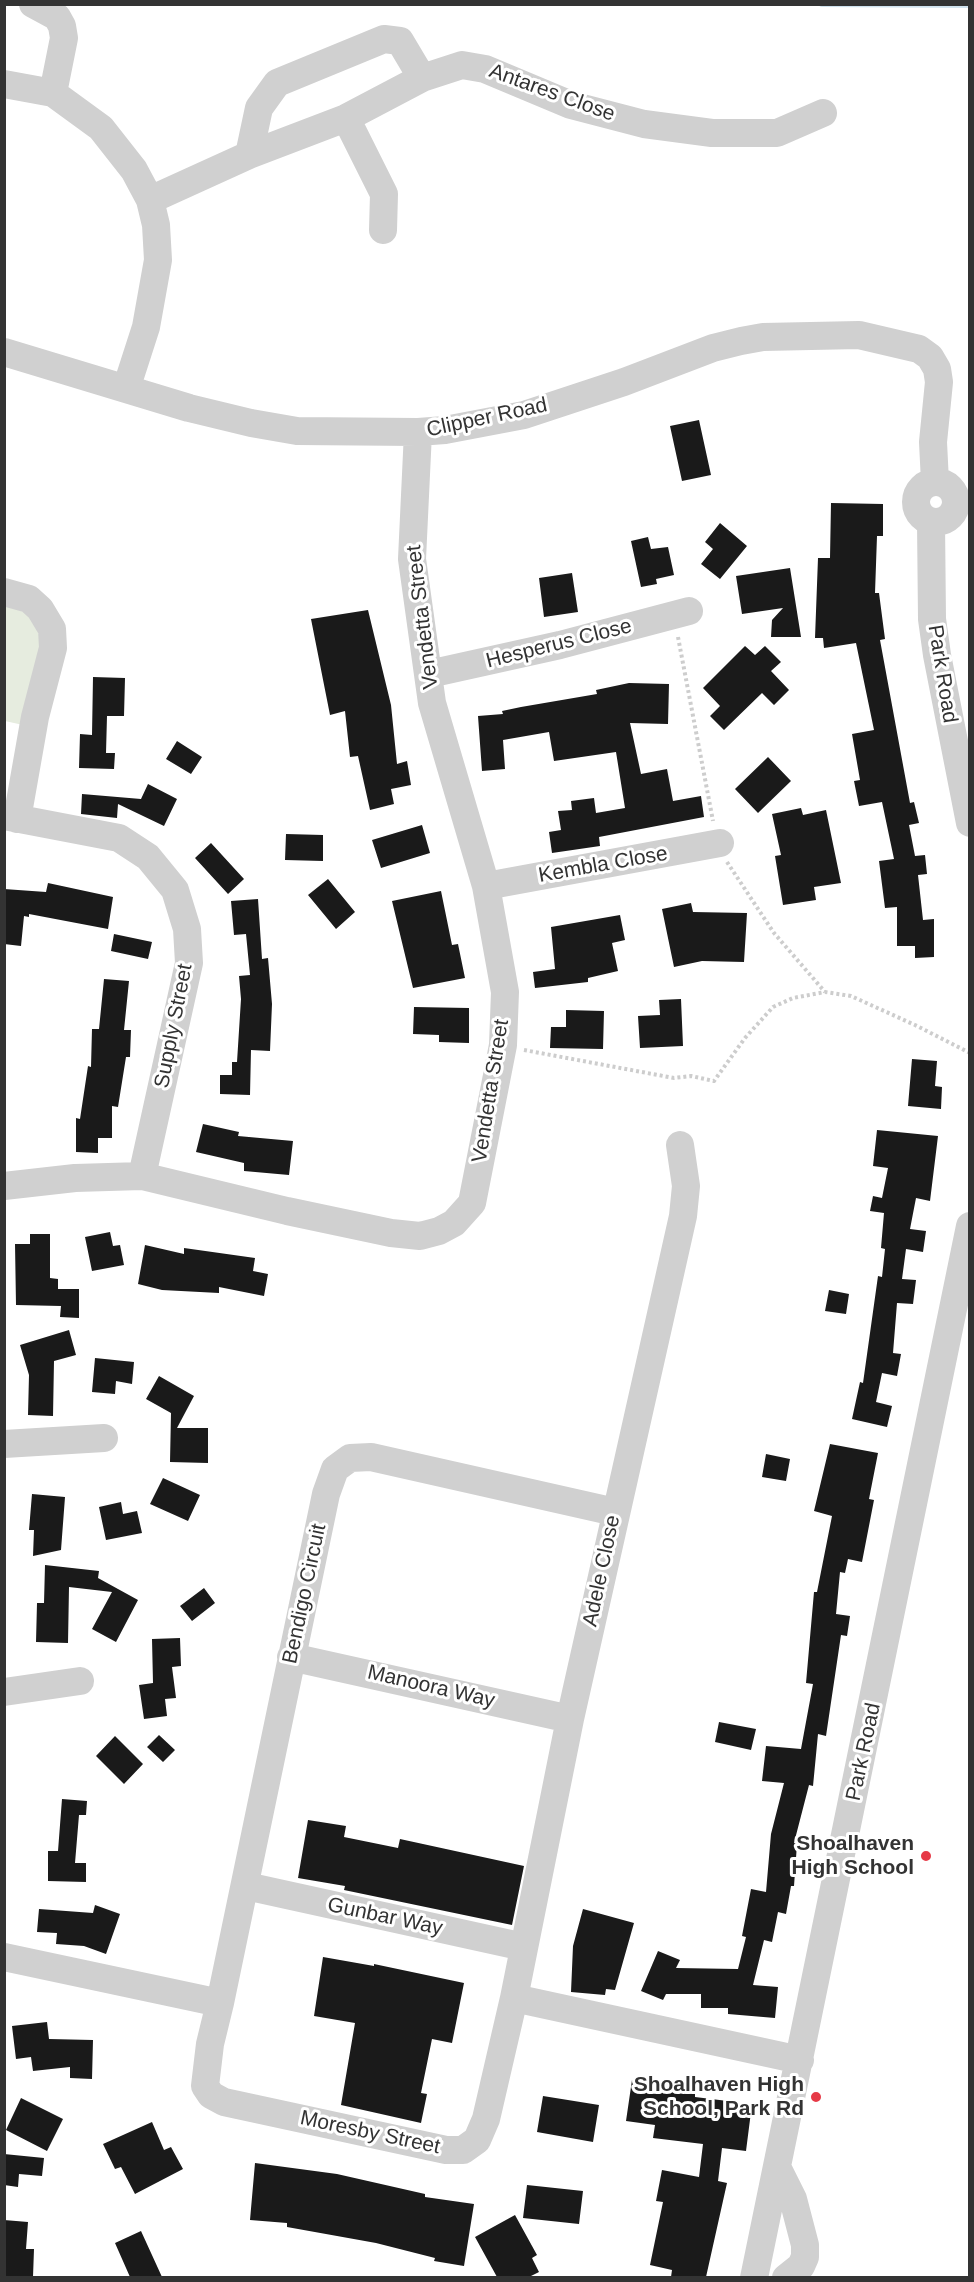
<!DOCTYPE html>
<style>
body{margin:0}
#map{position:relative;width:974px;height:2282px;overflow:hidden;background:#fff;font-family:Helvetica,sans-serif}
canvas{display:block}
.frame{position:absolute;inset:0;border:6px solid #333;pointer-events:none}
</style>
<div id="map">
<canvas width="974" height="2282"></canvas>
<div class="frame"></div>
</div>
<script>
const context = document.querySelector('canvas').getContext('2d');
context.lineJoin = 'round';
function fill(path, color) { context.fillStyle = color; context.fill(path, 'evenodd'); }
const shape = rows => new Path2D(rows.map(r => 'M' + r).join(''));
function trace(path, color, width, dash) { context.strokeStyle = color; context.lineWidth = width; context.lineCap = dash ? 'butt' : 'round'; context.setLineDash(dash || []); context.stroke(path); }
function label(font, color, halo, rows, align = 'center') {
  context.font = font + ' Helvetica,sans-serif'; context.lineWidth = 6; context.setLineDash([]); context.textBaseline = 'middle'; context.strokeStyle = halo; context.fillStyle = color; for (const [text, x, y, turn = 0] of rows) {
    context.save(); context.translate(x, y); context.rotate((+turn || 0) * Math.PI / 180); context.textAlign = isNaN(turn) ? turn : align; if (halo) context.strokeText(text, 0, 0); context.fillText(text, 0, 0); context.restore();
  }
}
const green = shape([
 [5,605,32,615,41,641,23,725,5,721]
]);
const stream = shape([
 [822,4,970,5]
]);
const building = shape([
 [699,420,711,475,682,481,670,426],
 [831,503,883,504,883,536,877,536,875,593,879,593,885,639,880,640,910,803,914,802,919,823,909,825,915,856,925,855,927,874,918,875,923,920,934,919,934,957,915,958,915,946,897,946,897,907,885,908,879,861,894,859,882,802,859,806,854,781,860,780,852,734,874,730,856,643,824,648,823,638,815,638,818,558,830,558],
 [720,523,747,546,720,579,701,564,713,549,705,542],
 [648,537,651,549,668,547,674,575,656,579,657,584,641,587,631,541],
 [790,568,801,637,771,637,772,620,783,608,742,614,736,576],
 [572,573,578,612,544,617,539,578],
 [368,610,391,705,397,764,407,761,411,785,391,789,394,804,370,810,358,756,350,757,345,711,330,715,311,619],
 [745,646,755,655,765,646,781,662,771,671,789,690,774,705,762,693,724,730,710,716,720,706,703,688],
 [93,677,125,678,124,716,107,716,106,753,115,753,114,769,79,768,80,734,92,735],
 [629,683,669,684,668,724,630,723,641,774,667,769,673,801,701,796,704,817,599,837,600,846,552,853,549,832,561,830,558,811,572,810,571,801,594,798,596,813,625,808,616,752,554,761,549,732,503,740,505,769,482,771,478,716,503,714,502,711,521,707,597,694,596,690],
 [177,741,202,757,191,774,166,759],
 [768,757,791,781,758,813,735,789],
 [148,784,177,799,164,826,118,804,117,818,81,814,82,794,141,799],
 [801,808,803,815,826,810,841,883,814,887,816,900,783,905,775,856,781,855,772,814],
 [422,825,430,853,381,868,372,840],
 [286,834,323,835,323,861,285,860],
 [211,843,244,879,228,894,195,858],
 [328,879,355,912,336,929,308,895],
 [48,883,113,897,108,929,29,914,29,917,24,916,21,946,4,944,4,889,46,892],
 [441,891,452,945,458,944,465,978,413,988,392,901],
 [258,899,262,959,268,958,272,1004,270,1051,251,1050,250,1095,220,1094,220,1075,232,1075,232,1062,237,1062,241,999,239,976,250,975,246,934,234,935,231,901],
 [691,903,693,912,747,913,744,962,702,961,674,967,662,909],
 [620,915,625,940,612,943,618,971,588,978,588,982,535,988,533,972,555,969,551,927],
 [114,934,152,942,148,959,111,951],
 [104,979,129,981,124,1030,131,1030,130,1057,126,1057,118,1107,112,1106,112,1138,98,1138,98,1153,76,1152,76,1118,80,1119,88,1066,91,1067,92,1029,99,1029],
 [681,999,683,1046,640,1048,638,1016,660,1015,659,1000],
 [414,1007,469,1008,469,1043,439,1042,439,1035,413,1034],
 [566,1010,604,1011,603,1049,550,1048,551,1027,566,1027],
 [912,1059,937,1061,935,1086,942,1087,941,1109,908,1106],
 [203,1124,239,1132,238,1136,293,1141,289,1175,244,1171,244,1163,196,1152],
 [877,1130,938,1136,930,1201,916,1198,910,1229,926,1231,923,1252,906,1249,902,1279,916,1280,913,1304,897,1303,893,1353,901,1354,897,1376,882,1373,876,1402,892,1406,887,1427,852,1419,860,1382,863,1383,878,1276,882,1277,885,1249,881,1248,884,1213,870,1211,873,1196,882,1198,888,1168,873,1166],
 [110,1232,113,1246,120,1245,124,1265,92,1271,85,1237],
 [30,1234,50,1234,50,1278,58,1279,58,1289,79,1289,79,1318,60,1317,61,1306,16,1305,15,1244,30,1244],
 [145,1245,184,1254,184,1248,255,1258,253,1271,268,1274,264,1296,219,1287,219,1293,162,1290,138,1284],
 [829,1290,849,1294,846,1314,825,1311],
 [69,1330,76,1355,54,1361,53,1416,28,1415,29,1375,20,1345],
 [95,1358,134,1362,132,1384,116,1381,115,1394,92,1392],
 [159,1376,194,1396,177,1428,208,1428,208,1463,170,1462,171,1413,146,1399],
 [830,1444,878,1453,869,1499,874,1500,862,1562,848,1559,845,1573,840,1572,836,1614,850,1616,847,1636,841,1635,826,1736,818,1734,813,1786,809,1785,794,1843,797,1844,794,1886,791,1886,786,1914,778,1912,772,1942,764,1940,753,1985,778,1987,775,2018,728,2014,728,2008,701,2008,701,1994,666,1994,663,2000,641,1991,658,1951,680,1960,676,1968,738,1969,746,1937,742,1936,751,1889,766,1892,771,1834,784,1783,762,1781,766,1746,801,1749,813,1684,806,1683,814,1592,817,1592,832,1516,814,1511],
 [766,1454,790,1459,786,1481,762,1477],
 [163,1478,200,1495,188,1521,150,1504],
 [32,1494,65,1497,61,1550,33,1556,34,1530,29,1530],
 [121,1502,123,1514,137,1511,142,1533,106,1540,99,1507],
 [45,1565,99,1571,98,1578,138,1600,116,1642,92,1629,112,1592,69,1587,68,1643,36,1642,37,1603,44,1603],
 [204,1588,215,1603,192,1621,180,1606],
 [180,1638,181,1666,172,1667,176,1698,165,1699,167,1716,144,1719,139,1685,153,1683,152,1639],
 [719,1722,756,1729,751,1750,715,1742],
 [159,1735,175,1750,163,1762,147,1747],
 [115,1736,143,1764,124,1784,96,1756],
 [62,1799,87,1801,86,1815,79,1815,75,1863,86,1863,86,1882,48,1881,48,1851,58,1851],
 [308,1820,346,1826,344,1837,398,1848,400,1839,524,1866,512,1925,344,1890,345,1886,298,1878],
 [95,1905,120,1914,106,1954,84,1946,56,1944,57,1933,37,1932,39,1909,93,1913],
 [583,1909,634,1923,615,1990,606,1989,605,1995,571,1992,573,1946],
 [323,1957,374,1966,374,1964,464,1983,452,2043,432,2039,421,2093,427,2094,421,2123,341,2105,355,2023,314,2016],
 [47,2022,49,2039,93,2040,92,2079,70,2078,70,2067,33,2071,31,2057,16,2059,12,2026],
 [632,2080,655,2083,654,2089,695,2093,695,2097,752,2104,746,2151,722,2148,718,2181,727,2183,706,2277,671,2277,672,2270,650,2265,663,2202,656,2201,662,2170,699,2177,703,2144,653,2138,655,2125,626,2121],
 [543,2096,599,2105,593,2142,537,2132],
 [21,2098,63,2119,47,2151,6,2130],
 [152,2122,164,2150,171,2147,183,2169,135,2194,121,2167,115,2169,103,2144],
 [4,2154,44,2158,42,2176,19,2174,18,2187,4,2185],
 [255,2163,337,2174,425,2194,425,2197,474,2204,464,2266,434,2261,435,2258,376,2243,287,2227,287,2223,250,2220],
 [527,2185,583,2191,579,2224,523,2218],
 [515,2215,537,2255,532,2258,539,2272,529,2277,497,2277,475,2237],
 [4,2220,28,2222,26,2249,34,2249,33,2277,4,2277],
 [141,2231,162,2277,130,2277,115,2243]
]);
const path = shape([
 [678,637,713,821],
 [727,862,774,933,825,992],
 [524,1050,674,1078,691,1076,714,1081,745,1038,773,1007,793,998,825,992,851,996,915,1025,970,1053]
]);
const minor = shape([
 [33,4,57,17,62,26,64,38,53,93],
 [4,84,53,93,101,128,134,170,150,200,156,225,158,260,146,327,126,389],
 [346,118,384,194,383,230],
 [249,155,259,108,277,83,384,39,400,41,422,78],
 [150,200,249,155,346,118,422,78,462,65,485,69,571,105,644,124,712,133,777,133,823,113],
 [4,352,189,408,251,423,297,431,418,432,445,430,524,415,624,382,713,348,741,341,763,337,859,335,919,349,930,357,937,369,939,382,933,442,935,482],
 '916 502a20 20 0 1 1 40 0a20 20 0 1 1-40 0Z',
 [931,522,932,619,937,655,970,823],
 [4,592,29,599,40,609,52,629,53,648,35,717,17,819],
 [429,674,560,645,689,611],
 [4,816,119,838,148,857,175,890,187,929,189,963,142,1176],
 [486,886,720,843],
 [4,1186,75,1178,142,1176,287,1211,391,1233,420,1236,439,1231,454,1223,472,1203,503,1045,505,992,486,886,432,703,412,559,418,432],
 [4,1444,104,1438],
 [291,1657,570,1719],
 [4,1692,80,1681],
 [246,1886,524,1947],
 [4,1957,220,2003,210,2044,205,2086,211,2095,224,2102,446,2150,463,2150,477,2140,486,2119,514,1998,800,2060],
 [514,1998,570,1719,683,1216,686,1186,680,1145],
 [220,2003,326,1494,335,1469,350,1458,371,1457,615,1512],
 [778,2169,793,2199,805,2245,805,2257,801,2266,786,2278],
 [754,2278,970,1226]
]);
const markers = [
 [926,1856,6,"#e63946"],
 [816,2097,6,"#e63946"]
];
const streetNames = [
 ["Antares Close",552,93,20],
 ["Clipper Road",487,418,-12],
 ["Vendetta Street",423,617,-97],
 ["Hesperus Close",559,644,-14],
 ["Park Road",942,674,81],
 ["Kembla Close",603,865,-10],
 ["Supply Street",174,1026,-79],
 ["Vendetta Street",491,1091,-81],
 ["Adele Close",602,1571,-78],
 ["Bendigo Circuit",305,1594,-78],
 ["Manoora Way",431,1687,13],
 ["Park Road",864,1752,-78],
 ["Gunbar Way",385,1917,12],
 ["Moresby Street",370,2133,12]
];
const poiNames = [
 ["Shoalhaven",914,1844],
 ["High School",914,1868],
 ["Shoalhaven High",804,2085],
 ["School, Park Rd",804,2109]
];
fill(green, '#e6ecdf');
trace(stream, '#cfe2ee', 6);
fill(building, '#1a1a1a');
trace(path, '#cdcdcd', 4, [3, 3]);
trace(minor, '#d0d0d0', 28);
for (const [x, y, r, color] of markers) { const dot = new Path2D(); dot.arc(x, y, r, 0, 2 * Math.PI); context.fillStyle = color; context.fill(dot); trace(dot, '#fff', 2); }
label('21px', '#333', '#fff', streetNames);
label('bold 21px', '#333', '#fff', poiNames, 'right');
</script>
